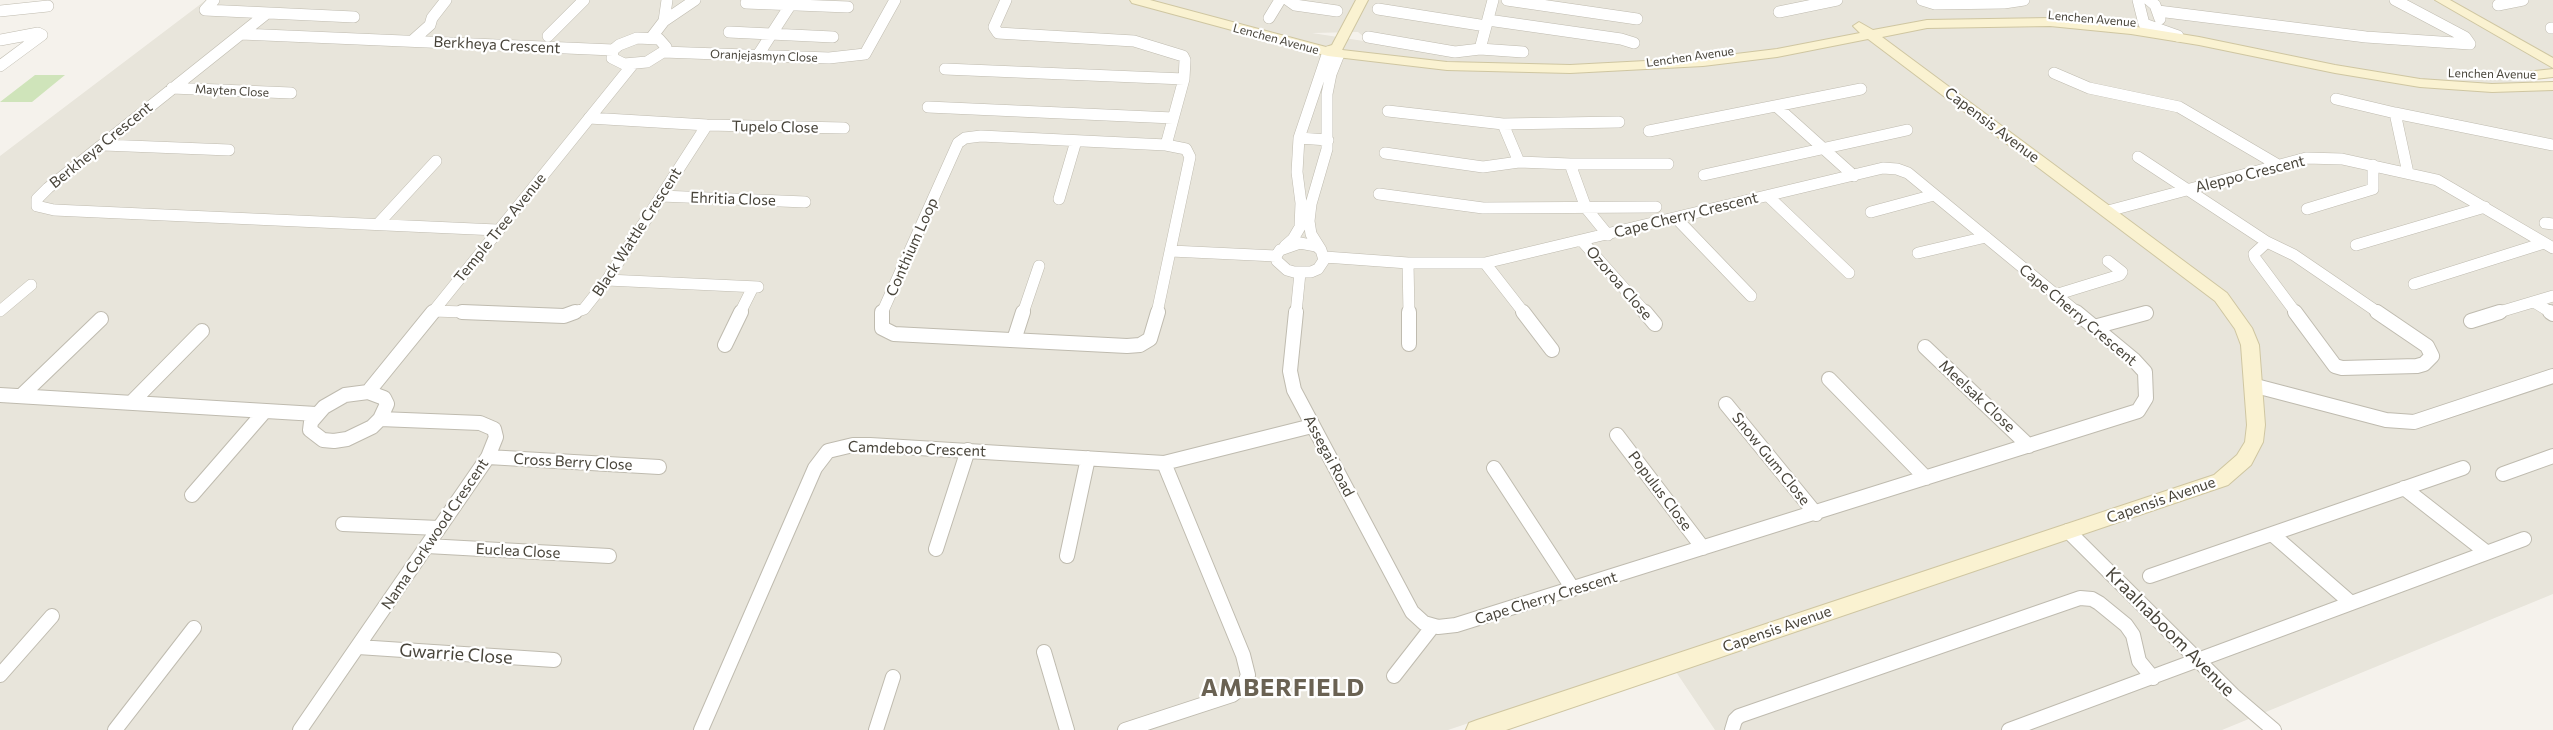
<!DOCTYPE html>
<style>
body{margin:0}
canvas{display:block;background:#f5f2ec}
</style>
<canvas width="2553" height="730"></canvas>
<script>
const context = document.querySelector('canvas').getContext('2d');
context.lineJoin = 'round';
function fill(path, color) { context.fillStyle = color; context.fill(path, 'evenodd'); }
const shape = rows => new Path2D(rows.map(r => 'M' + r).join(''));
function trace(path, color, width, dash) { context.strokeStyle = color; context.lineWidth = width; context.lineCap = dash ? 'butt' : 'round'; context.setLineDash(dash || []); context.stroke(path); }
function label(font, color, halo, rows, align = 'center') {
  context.font = font + ' Commissioner,sans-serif'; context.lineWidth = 4.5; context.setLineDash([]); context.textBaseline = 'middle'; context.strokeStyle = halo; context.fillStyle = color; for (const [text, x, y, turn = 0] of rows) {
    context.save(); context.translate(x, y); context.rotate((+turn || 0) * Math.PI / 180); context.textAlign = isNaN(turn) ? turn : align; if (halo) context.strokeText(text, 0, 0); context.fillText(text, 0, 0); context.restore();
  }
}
const residential = shape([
 [206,0,2553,0,2553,71,2525,74,2553,91,2553,594,2222,730,1715,730,1666,657,1448,730,0,730,0,156],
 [1358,32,1370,42,1312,33]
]);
const green = shape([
 [35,75,65,75,32,102,0,102]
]);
const streetFar1 = shape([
 [214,0,205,10,354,17],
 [1006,0,994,27,998,33,1134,41,1183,56,1185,60,1184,79,1166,145],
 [1288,0,1295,5,1337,11],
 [1507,0,1637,19],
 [1922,0,1935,4,2004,3,2024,0],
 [2138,0,2144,24,2178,36],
 [2149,0,2155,5,2160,19],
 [746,3,848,7],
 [2498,5,2523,0],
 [1378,9,1486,26],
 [0,11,48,6],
 [2158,11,2366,37,2470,44,2465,37,2395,0],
 [1779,12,1837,0],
 [266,14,48,188,37,199,37,206,54,210,497,230],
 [1269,18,1280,0],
 [1488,20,1621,39,1634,43],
 [664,21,667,0],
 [2551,28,2553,28],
 [729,32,833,37],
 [241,34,613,50],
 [548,36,584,0],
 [1368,37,1455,52,1480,49,1493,0],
 [637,38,659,39,666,47,663,52,647,62,624,64,612,58,613,50,619,45,637,38],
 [651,38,664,21,695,0],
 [0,40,38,33,42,35,0,66],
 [412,41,430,25,432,18,446,0],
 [1480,49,1523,52],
 [663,52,829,58,865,54,895,0],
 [758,55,793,1],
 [945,69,1184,79],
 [2054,73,2089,88,2179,107,2278,165],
 [172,88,291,93],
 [2336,99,2395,113],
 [1776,106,1854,176],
 [928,107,1173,118],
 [1388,111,1503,124],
 [589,118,707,125,844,128],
 [1649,131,1861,89],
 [1299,138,1328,140],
 [104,145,229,150],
 [1385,153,1483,167,1519,162,1570,164],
 [2138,157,2267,242],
 [1519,162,1503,124,1619,122],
 [2408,173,2395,113,2553,145],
 [1704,175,1907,130],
 [1379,194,1483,208,1656,207],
 [661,196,805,202],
 [1768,196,1849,273],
 [1059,199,1076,141],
 [2307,209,2373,189,2373,165],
 [2108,211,2306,158,2342,159,2437,180,2553,248],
 [1871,212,1934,195],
 [1676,218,1751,296],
 [2545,223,2553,224],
 [378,224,436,161],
 [1608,235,1586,208,1570,164,1668,164],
 [1582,241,1646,313],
 [2267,242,2294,255,2379,313],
 [2267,242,2254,254,2255,258,2296,313],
 [1300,243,1316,246,1321,250,1324,260,1318,269,1311,272,1294,272,1287,270,1277,261,1276,256,1280,250,1300,243],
 [2356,245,2485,207],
 [1285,246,1293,239,1300,227,1301,203,1297,172,1299,138,1328,52],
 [1321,250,1311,234,1309,221,1311,204,1327,149,1327,94,1331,74,1339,54],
 [1171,251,1276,256],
 [1918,253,1986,237],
 [1325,257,1408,263,1485,263,1883,168,1897,169,1908,173,2078,313],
 [1408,263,1409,313],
 [1485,263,1524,313],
 [607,280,758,287],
 [2414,284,2544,243],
 [2055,295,2120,275,2122,272,2108,261],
 [2534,302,2552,313],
 [0,311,31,285],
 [433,311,495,313],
 [432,313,633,64],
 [572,313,584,309,607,280,707,125],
 [740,313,753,287],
 [882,313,958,143,965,138,981,136,1166,145,1186,149,1190,157,1157,313],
 [1023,313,1039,266],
 [1296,313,1300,273],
 [2496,313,2553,296]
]);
const street = shape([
 [462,312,564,316,575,312],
 [882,312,882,328,894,334,1127,346,1140,345,1150,339,1158,312],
 [1296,312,1290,371,1294,390,1412,612,1424,623,1438,627,1456,625,2138,411,2146,398,2145,372,2134,360,2076,312],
 [1409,312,1409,344],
 [1523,312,1552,350],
 [1645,312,1655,324],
 [2295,312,2335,366,2342,368,2417,366,2424,364,2432,356,2427,346,2377,312],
 [2550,312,2553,314],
 [2471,321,2500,312],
 [2094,327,2146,313],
 [1014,340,1023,312],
 [725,345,741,312],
 [1925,347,2029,446],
 [1829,379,1926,478],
 [2252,385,2386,420,2414,422,2553,376],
 [368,392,433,312],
 [368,392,384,398,387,404,380,419,372,427,347,439,334,441,323,440,310,430,311,422,324,407,345,395,368,392],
 [0,395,316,414],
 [21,396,101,319],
 [131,403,202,331],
 [1726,404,1816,514],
 [1617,435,1703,548],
 [488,457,659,467],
 [1494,468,1573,589],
 [2503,474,2553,456],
 [2404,488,2486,552],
 [192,495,265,411],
 [343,524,439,528],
 [2068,531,2233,695,2274,730],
 [2272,534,2350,602],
 [427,546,609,556],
 [936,549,968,450],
 [1067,556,1088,458],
 [2150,576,2463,468],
 [358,647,554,660],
 [1044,652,1067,730],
 [0,675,52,616],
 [1394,676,1433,626],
 [115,730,194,628],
 [300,730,488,457,496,437,494,429,480,423,380,419],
 [701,730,815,468,828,451,853,445,870,445,1164,463,1312,426],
 [876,730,893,677],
 [1125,730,1232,695,1243,687,1248,675,1243,655,1164,463],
 [1732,730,1735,720,1739,716,2080,598,2092,599,2099,603,2126,625,2133,635,2139,661,2153,678],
 [2009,730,2524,539]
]);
const secondary = shape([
 [1130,0,1150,0,1326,47,1332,45,1356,0,1368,0,1342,50,1447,62,1570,65,1703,58,1777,49,1860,33,1853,26,1859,22,1873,30,1927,20,2050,18,2131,26,2199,37,2335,65,2420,79,2492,84,2553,82,2553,90,2492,92,2420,87,2335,73,2199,45,2131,34,2050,26,1927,28,1882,37,2227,293,2252,328,2259,345,2265,425,2263,442,2251,465,2228,485,1506,730,1466,730,1469,723,1477,720,2214,475,2237,455,2245,442,2247,425,2241,345,2235,329,2215,301,1868,39,1777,57,1703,66,1570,73,1447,70,1328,56,1132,3,1130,0],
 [2435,0,2450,0,2553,58,2553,68,2435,0],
 [2553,69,2553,77,2526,80,2519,76,2526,72,2553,69]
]);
const farStreetnames = [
 ["Lenchen Avenue",2092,19,5],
 ["Lenchen Avenue",1276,39,15],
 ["Oranjejasmyn Close",764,56,2],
 ["Lenchen Avenue",1690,57,-8],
 ["Lenchen Avenue",2492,74,1],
 ["Mayten Close",232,91,3]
];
const streetNames = [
 ["Berkheya Crescent",497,45,3],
 ["Capensis Avenue",1992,125,37],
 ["Tupelo Close",775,127,1],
 ["Berkheya Crescent",101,145,-39],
 ["Aleppo Crescent",2250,174,-14],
 ["Ehritia Close",733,199,2],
 ["Cape Cherry Crescent",1686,215,-14],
 ["Temple Tree Avenue",500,228,-51],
 ["Black Wattle Crescent",637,232,-57],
 ["Conthium Loop",912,247,-66],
 ["Ozoroa Close",1619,283,49],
 ["Cape Cherry Crescent",2078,315,40],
 ["Meelsak Close",1977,396,43],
 ["Camdeboo Crescent",917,449,2],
 ["Assegai Road",1329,456,62],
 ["Snow Gum Close",1771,459,51],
 ["Cross Berry Close",573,462,3],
 ["Populus Close",1660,491,53],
 ["Capensis Avenue",2161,500,-19],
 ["Nama Corkwood Crescent",435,534,-56],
 ["Euclea Close",518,551,3],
 ["Cape Cherry Crescent",1546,598,-17],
 ["Capensis Avenue",1777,629,-19]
];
const nearStreetnames = [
 ["Kraalnaboom Avenue",2170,632,45],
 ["Gwarrie Close",456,654,4]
];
const nearDistrictnames = [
 ["AMBERFIELD",1283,688]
];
fill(residential, '#e8e5db');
fill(green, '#cfe4ba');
trace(streetFar1, '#bfbbaf', 12);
trace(street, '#bfbbaf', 16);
trace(secondary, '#cfc6a1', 2);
trace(streetFar1, '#fff', 11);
trace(street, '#fff', 14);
fill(secondary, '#faf2d1');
label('12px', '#48443a', '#fff', farStreetnames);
label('15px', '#48443a', '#fff', streetNames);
label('18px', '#48443a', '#fff', nearStreetnames);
context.letterSpacing = '1px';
label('bold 24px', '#6a6253', '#fff', nearDistrictnames);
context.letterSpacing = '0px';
</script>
